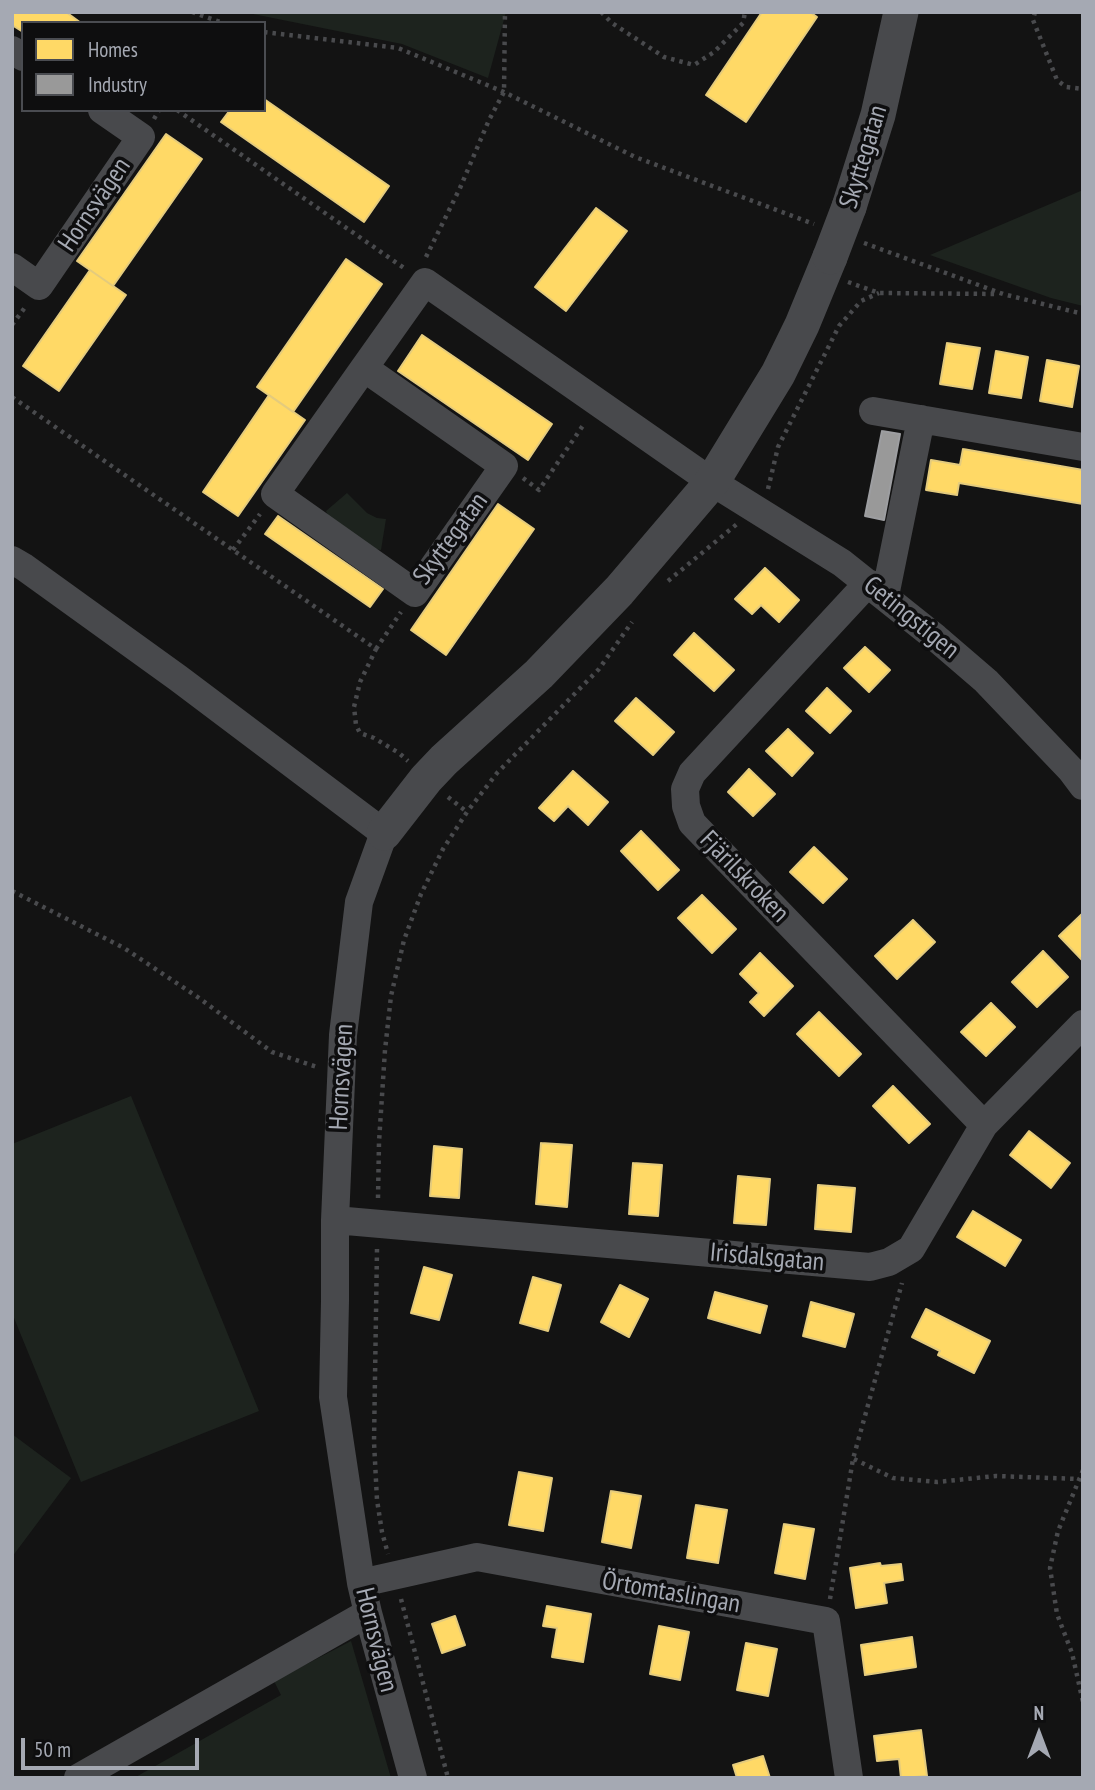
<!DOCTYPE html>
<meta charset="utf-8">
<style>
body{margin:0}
#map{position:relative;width:1095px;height:1790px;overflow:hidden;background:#131313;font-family:"PT Sans Narrow",sans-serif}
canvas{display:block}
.frame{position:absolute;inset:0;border:14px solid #a5a9b3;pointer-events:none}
.legend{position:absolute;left:21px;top:21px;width:245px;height:91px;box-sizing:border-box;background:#0e0e0f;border:2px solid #4a4c51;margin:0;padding:9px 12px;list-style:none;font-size:21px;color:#a5a9b3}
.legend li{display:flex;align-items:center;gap:14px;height:35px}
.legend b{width:35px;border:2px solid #4a4c51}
.north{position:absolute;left:1004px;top:1699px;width:70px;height:70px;-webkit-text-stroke:5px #0e0e0f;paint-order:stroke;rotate:0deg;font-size:19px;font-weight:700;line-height:28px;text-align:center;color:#a5a9b3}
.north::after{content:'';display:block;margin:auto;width:24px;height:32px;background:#a5a9b3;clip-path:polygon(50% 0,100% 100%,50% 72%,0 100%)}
.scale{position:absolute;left:21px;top:1738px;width:178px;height:32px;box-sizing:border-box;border:4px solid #a5a9b3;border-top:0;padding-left:9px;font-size:21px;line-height:24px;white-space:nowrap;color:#a5a9b3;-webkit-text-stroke:5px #0e0e0f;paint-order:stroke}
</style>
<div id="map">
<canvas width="1095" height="1790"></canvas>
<div class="frame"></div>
<ul class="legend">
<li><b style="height:19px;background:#ffd966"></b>Homes</li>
<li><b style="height:19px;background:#999"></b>Industry</li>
</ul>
<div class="north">N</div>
<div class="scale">50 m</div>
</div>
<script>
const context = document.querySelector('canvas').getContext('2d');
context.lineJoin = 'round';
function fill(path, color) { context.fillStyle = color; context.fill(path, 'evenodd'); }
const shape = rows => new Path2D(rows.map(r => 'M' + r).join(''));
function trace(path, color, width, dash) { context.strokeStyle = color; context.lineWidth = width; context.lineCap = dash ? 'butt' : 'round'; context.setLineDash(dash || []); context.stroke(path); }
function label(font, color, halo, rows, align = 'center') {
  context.font = font + ' "PT Sans Narrow",sans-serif'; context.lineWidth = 7; context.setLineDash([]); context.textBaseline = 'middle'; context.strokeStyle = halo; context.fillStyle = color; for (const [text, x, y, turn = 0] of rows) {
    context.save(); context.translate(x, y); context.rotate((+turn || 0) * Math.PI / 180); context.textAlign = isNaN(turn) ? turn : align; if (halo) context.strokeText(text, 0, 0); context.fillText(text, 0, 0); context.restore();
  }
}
const green = shape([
 [243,12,506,12,488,78,402,44],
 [1083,190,1083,306,1051,298,930,255],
 [347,493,367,513,377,518,386,519,381,550,368,548,330,521,326,511],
 [131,1096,259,1411,81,1482,12,1313,12,1144],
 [12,1434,71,1478,12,1557],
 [351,1641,391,1778,134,1778,281,1695,274,1681]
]);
const homes = shape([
 [12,12,66,12,81,23,23,23,23,32,12,25,12,12],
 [762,12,810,12,817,17,746,122,706,95,762,12],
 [264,99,389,186,364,222,221,122,230,110,264,110,264,99],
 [166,134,202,159,113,286,77,261,166,134],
 [596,208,627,231,566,311,535,287,596,208],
 [346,259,382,284,293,412,257,387,346,259],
 [90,270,126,295,59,391,23,366,90,270],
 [422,335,552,424,528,460,398,371,422,335],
 [947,343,980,348,972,389,940,384,947,343],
 [996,351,1028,357,1021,398,989,393,996,351],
 [1047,360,1079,366,1072,407,1040,401,1047,360],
 [269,395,305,420,238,516,203,492,269,395],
 [963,449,1083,470,1083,504,959,483,957,495,926,490,931,460,960,465,963,449],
 [498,504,534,529,446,655,411,630,498,504],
 [278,516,383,589,370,607,265,534,278,516],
 [765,568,799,600,779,622,761,605,752,614,735,599,765,568],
 [694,633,734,670,714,691,674,655,694,633],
 [865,647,890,670,869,692,844,668,865,647],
 [827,688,851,711,830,733,806,711,827,688],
 [636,698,674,732,653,755,615,721,636,698],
 [788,729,813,753,792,776,766,751,788,729],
 [749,769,775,794,753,816,728,792,749,769],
 [573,771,608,802,588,825,568,806,554,821,539,808,573,771],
 [641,831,679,870,658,890,621,851,641,831],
 [814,847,847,879,823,903,790,872,814,847],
 [702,895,736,929,712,953,678,918,702,895],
 [1083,913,1083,961,1059,936,1083,913],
 [913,920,935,942,897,979,875,956,913,920],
 [1043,951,1068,977,1037,1007,1012,982,1043,951],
 [760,953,793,986,764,1016,750,1002,759,993,740,974,760,953],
 [991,1003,1015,1027,986,1056,961,1032,991,1003],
 [819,1012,861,1054,839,1076,797,1034,819,1012],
 [893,1086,930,1124,909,1143,873,1106,893,1086],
 [1029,1131,1070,1163,1051,1188,1010,1155,1029,1131],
 [541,1143,572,1145,567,1207,536,1204,541,1143],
 [434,1146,462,1149,459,1198,430,1196,434,1146],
 [633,1163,662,1165,658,1216,629,1214,633,1163],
 [738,1176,770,1179,766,1225,734,1223,738,1176],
 [818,1185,855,1188,851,1232,815,1229,818,1185],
 [973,1211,1021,1240,1005,1266,957,1237,973,1211],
 [424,1267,452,1275,439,1320,411,1313,424,1267],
 [533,1277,561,1285,548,1331,520,1323,533,1277],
 [620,1285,648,1299,629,1337,601,1322,620,1285],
 [715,1292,767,1306,760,1333,708,1318,715,1292],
 [811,1302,854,1314,845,1347,803,1336,811,1302],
 [926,1309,990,1341,974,1373,938,1355,940,1351,912,1337,926,1309],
 [519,1472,552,1478,543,1531,509,1525,519,1472],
 [611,1491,641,1496,631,1548,602,1542,611,1491],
 [696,1505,727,1510,718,1563,687,1558,696,1505],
 [784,1524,814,1529,805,1579,775,1573,784,1524],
 [880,1563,881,1566,901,1564,903,1580,884,1583,887,1603,856,1608,850,1568,880,1563],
 [547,1606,591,1614,583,1662,552,1657,557,1628,543,1626,547,1606],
 [455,1616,465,1645,442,1653,432,1624,455,1616],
 [659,1626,689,1632,680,1680,650,1674,659,1626],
 [912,1637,916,1667,865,1675,861,1645,912,1637],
 [746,1643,777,1649,768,1696,737,1690,746,1643],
 [921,1730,927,1776,901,1778,899,1759,877,1761,874,1736,921,1730],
 [763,1756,770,1778,737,1778,733,1765,763,1756]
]);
const industry = shape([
 [882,431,900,434,884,520,865,516,882,431]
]);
const path = shape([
 [192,12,223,23],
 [601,12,612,23,664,57,694,65,714,52,743,23,745,12],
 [1035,12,1033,20,1057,80,1066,87,1083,89],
 [264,32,398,48,504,92,635,157,814,224],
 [177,110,404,268],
 [154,119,159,110],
 [864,243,1003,294,1083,314],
 [426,257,460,188,489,120,504,92,505,12],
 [848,282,879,293,999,294],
 [12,325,26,306],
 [12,397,376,649,360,682,354,707,356,725,360,733,374,738,399,753,408,761],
 [523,478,539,490,584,424],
 [768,489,778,447,839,326,861,301,879,293],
 [233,550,260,514],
 [668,581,737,524],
 [376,649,401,612],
 [448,797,467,812],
 [12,891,124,948,199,998,272,1052,317,1067],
 [378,1198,379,1142,385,1050,391,996,404,940,421,894,443,849,467,812,497,773,599,669,632,622],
 [377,1249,374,1442,377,1500,382,1532,388,1554],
 [854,1459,893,1478,937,1482,996,1476,1079,1479],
 [1083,1470,1058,1531,1050,1568,1057,1614,1072,1653,1083,1702],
 [401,1599,448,1778],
 [830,1599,853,1459,902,1283]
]);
const minor = shape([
 [12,50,23,57],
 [12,267,39,286,141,137,102,110],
 [364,368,425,282,712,482,842,563,936,638,986,681,1071,770,1083,786],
 [364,368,504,466,415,593,275,494,364,368],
 [873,411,1083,447],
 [12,560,24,567,178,678,384,833,359,902,343,1035,335,1220,335,1301,333,1397,361,1583,368,1613,413,1778],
 [868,583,692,773,685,789,686,806,692,823,984,1125],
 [885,596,921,419],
 [335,1220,870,1267,889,1262,911,1249,984,1125,1083,1024],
 [361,1583,477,1557,826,1621,849,1778],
 [78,1778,368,1613]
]);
const tertiary = shape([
 [849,207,878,115,901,12],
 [384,833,426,779,444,760,539,674,619,591,712,482,778,374,802,325,830,257]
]);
const tertiaryBridge = shape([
 [830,257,849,207]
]);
const streetNames = [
 ["Skyttegatan",864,157,-73],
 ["Hornsvägen",95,205,-56],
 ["Skyttegatan",451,539,-54],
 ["Getingstigen",911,618,39],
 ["Fjärilskroken",744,877,46],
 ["Hornsvägen",342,1077,-87],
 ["Irisdalsgatan",767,1258,5],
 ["Örtomtaslingan",671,1593,10],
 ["Hornsvägen",376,1640,76]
];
fill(green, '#1d231e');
fill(homes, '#ffd966');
trace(homes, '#e4cb7d', 2);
fill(industry, '#999');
trace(industry, '#9d9ea1', 2);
trace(path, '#494a4d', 4.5, [3.5, 5]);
trace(minor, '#48494c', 28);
trace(tertiary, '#48494c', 35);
trace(tertiaryBridge, '#48494c', 35);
label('26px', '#a5a9b3', '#0e0e0f', streetNames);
</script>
